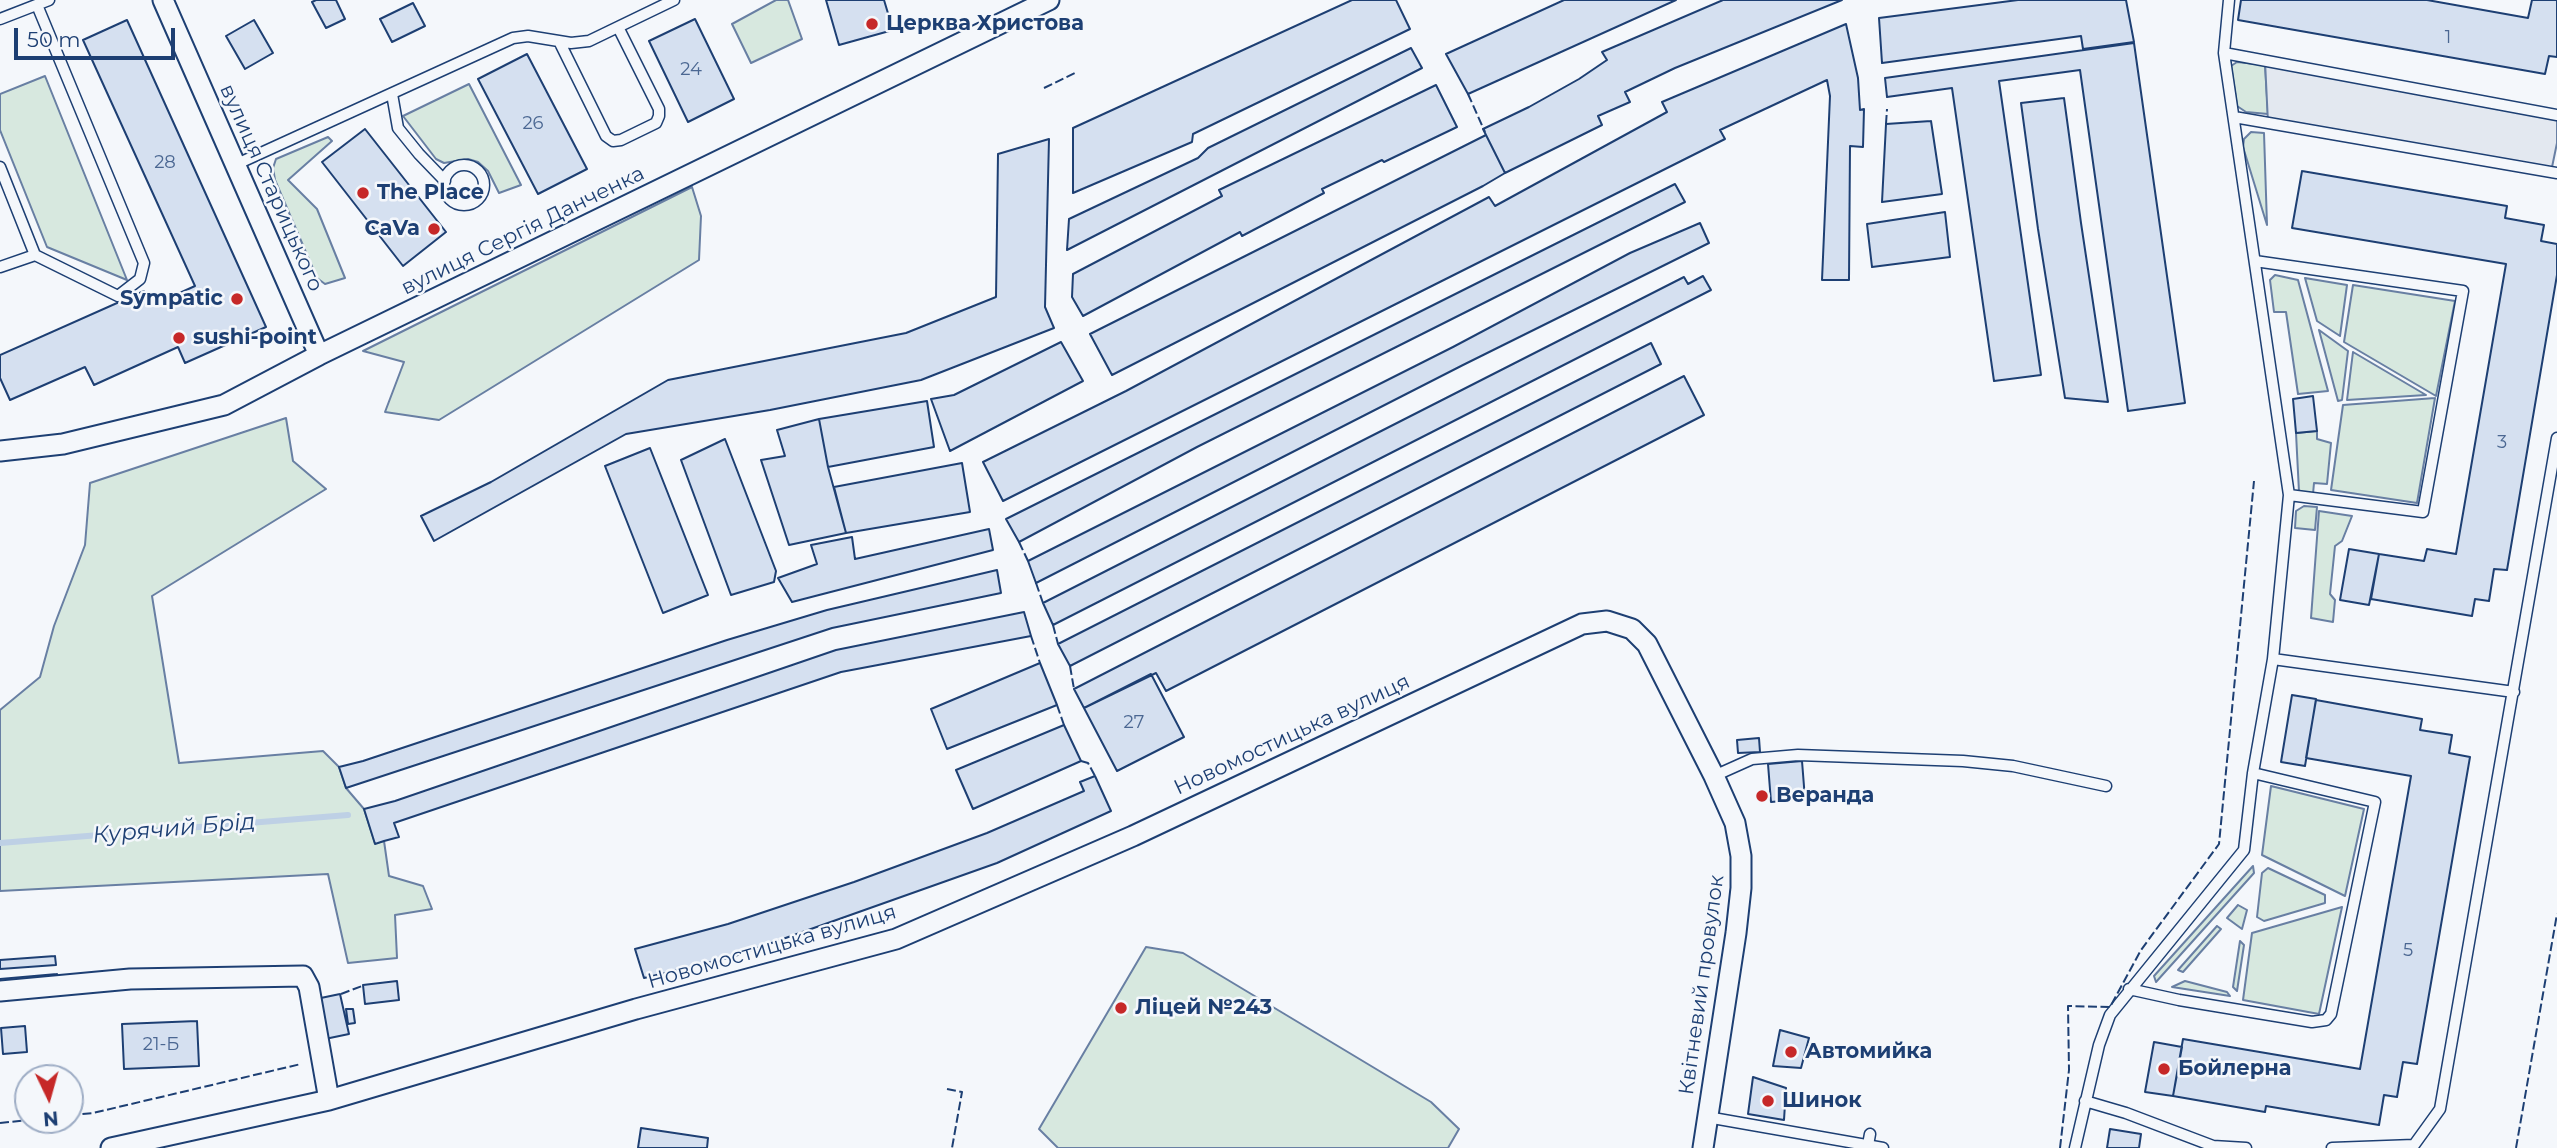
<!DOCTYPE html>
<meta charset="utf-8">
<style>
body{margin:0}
#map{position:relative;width:2557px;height:1148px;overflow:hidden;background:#f4f7fb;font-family:Montserrat,sans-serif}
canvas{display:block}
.north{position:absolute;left:14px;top:1064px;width:70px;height:70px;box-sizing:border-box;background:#f4f7fb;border:2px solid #9eadc5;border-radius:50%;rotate:175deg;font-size:19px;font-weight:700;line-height:28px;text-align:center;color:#1d3f73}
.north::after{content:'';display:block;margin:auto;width:24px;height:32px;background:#c62828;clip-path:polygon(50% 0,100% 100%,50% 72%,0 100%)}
.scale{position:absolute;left:14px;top:28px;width:161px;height:32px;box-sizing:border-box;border:4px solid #1d3f73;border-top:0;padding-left:9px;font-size:21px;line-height:24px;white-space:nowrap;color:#1d3f73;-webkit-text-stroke:5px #f4f7fb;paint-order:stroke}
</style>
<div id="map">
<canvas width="2557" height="1148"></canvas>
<div class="north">N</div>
<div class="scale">50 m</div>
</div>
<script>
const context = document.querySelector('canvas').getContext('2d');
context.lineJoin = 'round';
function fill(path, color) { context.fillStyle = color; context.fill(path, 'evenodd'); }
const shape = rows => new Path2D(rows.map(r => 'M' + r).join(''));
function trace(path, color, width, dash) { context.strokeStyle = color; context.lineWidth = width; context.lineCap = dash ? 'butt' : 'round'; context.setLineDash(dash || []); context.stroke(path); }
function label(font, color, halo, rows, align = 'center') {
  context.font = font + ' Montserrat,sans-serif'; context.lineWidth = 5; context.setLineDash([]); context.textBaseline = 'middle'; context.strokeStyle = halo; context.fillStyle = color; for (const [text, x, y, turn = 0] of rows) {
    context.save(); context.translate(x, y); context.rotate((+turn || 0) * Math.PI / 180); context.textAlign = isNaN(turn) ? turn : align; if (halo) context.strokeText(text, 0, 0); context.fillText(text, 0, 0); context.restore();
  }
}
const green = shape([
 [776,0,788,0,802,39,751,63,732,24,776,0],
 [2237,62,2265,65,2268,114,2246,112,2237,106,2231,66,2237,62],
 [45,76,127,280,47,247,0,130,0,94,45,76],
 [469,84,521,185,499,193,488,171,478,162,468,159,444,163,436,159,403,116,469,84],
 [2251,132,2264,133,2267,225,2243,147,2244,139,2251,132],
 [328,137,332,141,288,180,317,209,345,278,325,284,317,278,275,180,273,168,276,159,328,137],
 [692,187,701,216,699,260,439,420,385,412,404,362,363,351,692,187],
 [2275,275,2298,280,2328,391,2298,394,2286,312,2274,312,2270,280,2275,275],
 [2305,278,2347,285,2340,336,2317,321,2305,278],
 [2353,285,2455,301,2436,396,2344,342,2353,285],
 [2319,330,2348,351,2342,400,2338,401,2319,330],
 [2353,352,2426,395,2347,400,2353,352],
 [2435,398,2417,503,2331,490,2343,405,2435,398],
 [286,418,293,461,326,489,152,596,179,763,323,751,339,767,346,788,364,809,375,843,384,841,389,876,423,886,432,909,395,915,397,958,348,963,328,874,0,891,0,710,40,677,54,626,85,545,90,483,286,418],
 [2317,431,2317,439,2331,443,2327,484,2314,483,2313,494,2299,492,2296,433,2317,431],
 [2304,506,2317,507,2315,530,2295,528,2296,511,2304,506],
 [2319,511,2352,516,2342,541,2335,546,2330,594,2335,600,2333,622,2311,618,2319,511],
 [2271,786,2364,809,2345,896,2262,855,2271,786],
 [2253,866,2254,873,2156,982,2154,976,2253,866],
 [2268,868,2325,895,2325,903,2264,921,2257,917,2262,873,2268,868],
 [2238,905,2247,910,2242,929,2227,918,2238,905],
 [2342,907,2319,1014,2243,1000,2252,933,2342,907],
 [2217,926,2221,929,2183,972,2178,970,2217,926],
 [2240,941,2244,945,2237,991,2233,987,2240,941],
 [1146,947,1183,953,1431,1102,1459,1129,1448,1148,1058,1148,1039,1129,1146,947],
 [2185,981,2227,992,2230,996,2172,987,2185,981]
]);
const parking = shape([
 [2265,61,2557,115,2557,143,2551,172,2268,123,2265,61]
]);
const stream = shape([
 [0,843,348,815]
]);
const building = shape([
 [316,0,336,0,345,19,326,28,312,2,316,0],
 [826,0,884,0,893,30,839,45,826,0],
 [1352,0,1396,0,1410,29,1193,134,1192,142,1073,193,1073,128,1352,0],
 [1564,0,1676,0,1468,94,1446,54,1564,0],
 [1723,0,1842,0,1675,68,1625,92,1630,102,1598,116,1602,125,1505,173,1483,129,1529,107,1579,79,1607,60,1602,52,1723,0],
 [2018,0,2126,0,2134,42,2083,49,2081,36,1882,63,1879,18,2018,0],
 [2241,0,2427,0,2528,18,2532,0,2557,0,2557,57,2549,56,2545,74,2238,20,2241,0],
 [413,3,425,26,392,42,380,19,413,3],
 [695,19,734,99,688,122,649,41,695,19],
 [127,20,266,327,185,363,178,347,94,385,85,367,10,400,0,378,0,355,144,291,151,306,195,286,83,40,127,20],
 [254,20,273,53,245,69,226,36,254,20],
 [1846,24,1858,78,1860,110,1864,109,1863,147,1850,146,1849,280,1822,280,1830,96,1827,80,1720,130,1725,139,1003,501,983,462,1126,391,1489,197,1495,206,1667,112,1662,102,1846,24],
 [2134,43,2185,403,2128,411,2080,70,1999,81,2041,375,1994,381,1952,88,1887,97,1885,78,2134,43],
 [1411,48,1422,68,1067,250,1069,219,1198,158,1208,148,1411,48],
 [527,54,587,169,538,194,478,79,527,54],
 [1436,85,1457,127,1384,162,1382,160,1322,189,1324,193,1242,236,1240,232,1083,316,1072,297,1073,274,1222,196,1219,190,1436,85],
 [2064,98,2081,223,2108,402,2065,398,2038,229,2021,103,2064,98],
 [1931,121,1942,194,1882,202,1886,124,1931,121],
 [365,129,446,232,403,266,322,162,365,129],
 [1486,135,1505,173,1483,186,1112,375,1090,334,1486,135],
 [1049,139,1045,307,1054,328,921,380,770,410,626,434,434,541,421,516,491,482,668,380,906,333,996,297,998,154,1049,139],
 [2302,171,2507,206,2505,218,2544,225,2541,241,2557,244,2557,275,2507,570,2494,569,2489,601,2475,599,2472,616,2371,599,2379,554,2424,561,2427,549,2456,554,2506,264,2292,228,2302,171],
 [1675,184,1685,202,1197,447,1019,542,1006,519,1675,184],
 [1945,212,1950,257,1872,267,1867,224,1945,212],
 [1700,223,1709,243,1463,365,1036,583,1028,561,1453,347,1630,253,1700,223],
 [1703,276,1711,290,1053,625,1043,603,1684,277,1688,284,1703,276],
 [1061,342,1083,381,950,451,931,399,954,395,1061,342],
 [1651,343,1661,364,1070,666,1058,644,1651,343],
 [1684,376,1704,415,1166,691,1156,673,1084,708,1074,689,1684,376],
 [2313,396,2317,431,2296,433,2293,399,2313,396],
 [927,401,934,447,828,467,819,419,927,401],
 [819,419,828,467,846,533,789,545,761,460,785,456,777,430,819,419],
 [725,439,776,571,774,582,731,595,681,460,725,439],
 [650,448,708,595,663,613,605,466,650,448],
 [962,463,970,512,846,533,834,487,962,463],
 [989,529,993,550,792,602,778,578,817,564,811,545,852,537,855,559,989,529],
 [2349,549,2379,554,2369,605,2340,600,2349,549],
 [997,570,1001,593,832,628,346,788,339,767,363,761,727,640,827,610,997,570],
 [1024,612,1031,636,841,672,394,823,399,837,384,841,375,844,364,809,395,801,836,650,1024,612],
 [1040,663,1057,705,947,749,931,709,1040,663],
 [1151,674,1184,737,1117,771,1084,708,1151,674],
 [2292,695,2316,699,2305,766,2281,762,2292,695],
 [2316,700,2422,719,2420,730,2452,735,2449,753,2470,757,2417,1064,2403,1062,2397,1097,2384,1095,2379,1125,2266,1106,2265,1112,2173,1096,2183,1039,2360,1069,2411,776,2306,758,2316,700],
 [1064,725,1081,761,973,809,956,770,1064,725],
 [1759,738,1760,752,1738,753,1737,740,1759,738],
 [1802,761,1805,799,1771,802,1768,764,1802,761],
 [1095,776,1111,811,997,863,732,957,644,978,635,949,728,924,854,882,987,833,1084,791,1080,782,1095,776],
 [55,956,56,965,0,969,0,960,55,956],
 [57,974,58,980,0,986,0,979,57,974],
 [397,981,399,1000,365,1004,363,985,397,981],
 [340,994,349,1034,325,1039,316,999,340,994],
 [346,1009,353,1009,355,1023,348,1024,346,1009],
 [197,1021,199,1066,124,1069,122,1024,197,1021],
 [25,1026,27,1052,3,1054,1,1028,25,1026],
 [1780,1030,1809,1038,1801,1068,1773,1066,1780,1030],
 [2154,1042,2182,1047,2173,1096,2145,1092,2154,1042],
 [1753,1077,1786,1088,1784,1120,1748,1114,1753,1077],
 [641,1128,708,1138,707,1148,638,1148,641,1128],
 [2110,1129,2141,1134,2139,1148,2107,1148,2110,1129]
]);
const service = shape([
 [0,19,49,0],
 [559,41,606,136,613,141,621,140,656,123,659,116,659,109,618,27],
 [2224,53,2557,115],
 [392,94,398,128,419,154,445,181],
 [2234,117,2557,173],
 [237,164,513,38,528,36,571,43,589,41,674,0],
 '444 185a20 20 0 1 1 40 0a20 20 0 1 1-40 0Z',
 [0,167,35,255],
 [2255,261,2463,291,2423,512,2289,495],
 [0,267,35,255,118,296,140,279,144,263,37,5],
 [2273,659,2514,692],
 [1714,776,1752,759,1798,755,1963,761,2013,766,2106,786],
 [2129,989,2179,1000,2312,1022,2326,1020,2331,1014,2375,802,2253,773],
 [2085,1101,2126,1113,2213,1146,2246,1148],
 [1707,1117,1883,1148],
 [1868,1145,1870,1134],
 [2075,1148,2099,1045,2110,1015,2244,850,2253,773,2273,659,2289,495,2224,53,2229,0],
 [2332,1148,2414,1145,2440,1109,2557,438]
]);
const minor = shape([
 [163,0,319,355],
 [0,451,63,444,224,405,319,355,1049,0],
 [0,991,130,979,303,976,309,987,329,1100],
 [111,1148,329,1100,636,1009,896,939,1133,836,1582,624,1607,621,1632,629,1647,644,1714,776,1735,823,1741,856,1741,888,1736,933,1703,1148]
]);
const fence = shape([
 [1044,88,1075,73],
 [1468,94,1485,132],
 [1886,124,1887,109],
 [1019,542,1028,561],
 [1036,583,1043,603],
 [1053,625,1058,644],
 [1031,636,1040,663],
 [1070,666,1074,689],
 [1057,705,1064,725],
 [1081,761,1088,763,1095,776],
 [341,994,362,986],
 [947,1089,962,1092,952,1148],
 [70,1115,93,1113,301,1064],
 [0,1123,28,1120],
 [2060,1148,2069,1070,2068,1006,2110,1007,2141,950,2219,844,2254,481],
 [2516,1148,2557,914]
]);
const markers = [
 [872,24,7,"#c62828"],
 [363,193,7,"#c62828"],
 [434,229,7,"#c62828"],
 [237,299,7,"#c62828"],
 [179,338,7,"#c62828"],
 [1762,796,7,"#c62828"],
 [1121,1008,7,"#c62828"],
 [1791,1052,7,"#c62828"],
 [2164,1069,7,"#c62828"],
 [1768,1101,7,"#c62828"]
];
const numberNames = [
 ["1",2448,38],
 ["24",691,70],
 ["26",533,124],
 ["28",165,163],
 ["3",2502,443],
 ["27",1134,723],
 ["5",2408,951],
 ["21-Б",161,1045]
];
const poiNames = [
 ["Церква Христова",886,24],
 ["The Place",377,193],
 ["CaVa",420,229,"right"],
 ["Sympatic",223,299,"right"],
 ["sushi-point",193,338],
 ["Веранда",1776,796],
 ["Ліцей №243",1135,1008],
 ["Автомийка",1805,1052],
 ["Бойлерна",2178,1069],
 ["Шинок",1782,1101]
];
const streetNames = [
 ["вулиця Старицького",271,188,66],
 ["вулиця Сергія Данченка",523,231,-26],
 ["Новомостицька вулиця",1292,735,-25],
 ["Новомостицька вулиця",772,947,-16],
 ["Квітневий провулок",1702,985,-82]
];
const waterNames = [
 ["Курячий Брід",174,829,-5]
];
fill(green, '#d7e8df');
trace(green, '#687fa3', 2);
fill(parking, '#e3e8f0');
trace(parking, '#687fa3', 2);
trace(stream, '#bed0e5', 6);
fill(building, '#d5e0f0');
trace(building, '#1d3f73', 2);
trace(service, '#1d3f73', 13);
trace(minor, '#1d3f73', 23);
trace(service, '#f4f7fb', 10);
trace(minor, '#f4f7fb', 19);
trace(fence, '#1d3f73', 2, [9, 3.5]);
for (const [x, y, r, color] of markers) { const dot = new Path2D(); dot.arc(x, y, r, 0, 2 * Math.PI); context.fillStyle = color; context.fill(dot); trace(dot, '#f4f7fb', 2.5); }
label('18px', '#4b6792', null, numberNames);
label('bold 21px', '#1d3f73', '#f4f7fb', poiNames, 'left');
label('21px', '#1d3f73', '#f4f7fb', streetNames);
label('italic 23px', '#1d3f73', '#f4f7fb', waterNames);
</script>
